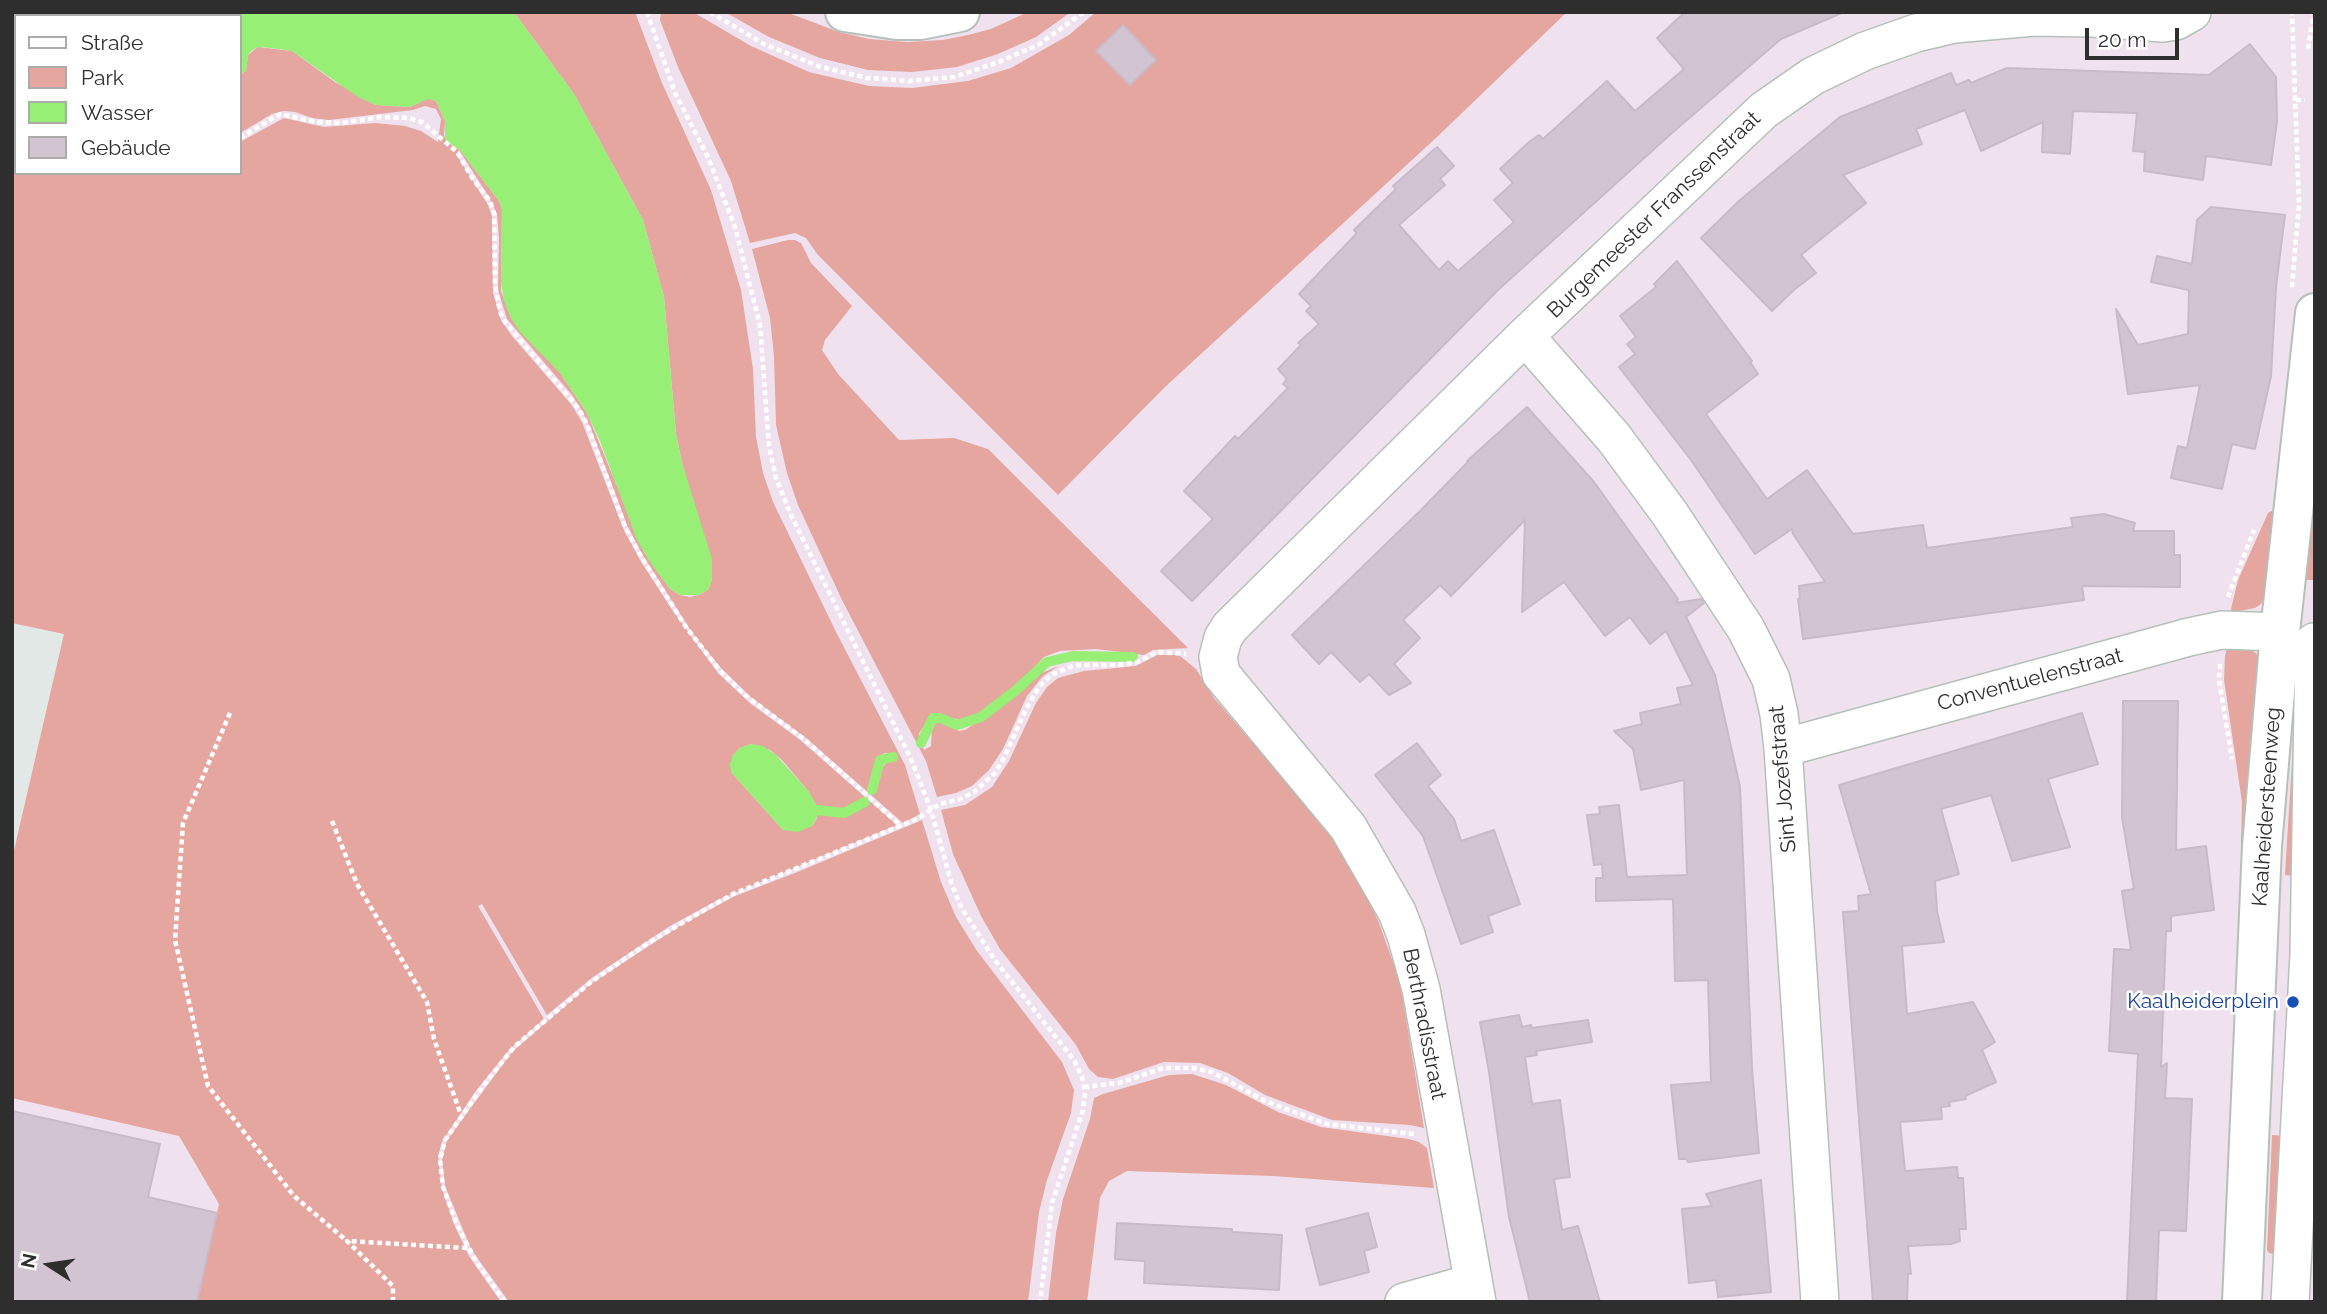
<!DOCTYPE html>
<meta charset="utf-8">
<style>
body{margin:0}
#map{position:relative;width:2327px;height:1314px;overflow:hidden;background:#efe1ee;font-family:Raleway,sans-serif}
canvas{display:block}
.frame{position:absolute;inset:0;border:14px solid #2e2e2e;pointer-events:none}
.legend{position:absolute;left:14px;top:14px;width:228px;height:161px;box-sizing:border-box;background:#fff;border:2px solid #ababab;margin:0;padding:9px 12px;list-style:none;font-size:21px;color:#2e2e2e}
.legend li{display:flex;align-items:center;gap:14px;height:35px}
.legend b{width:35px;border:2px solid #ababab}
.north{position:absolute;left:14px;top:1230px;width:70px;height:70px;-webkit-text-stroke:5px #fff;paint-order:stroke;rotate:282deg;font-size:19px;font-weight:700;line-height:28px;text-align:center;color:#2e2e2e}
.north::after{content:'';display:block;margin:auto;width:24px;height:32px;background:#2e2e2e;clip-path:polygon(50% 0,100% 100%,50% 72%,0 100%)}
.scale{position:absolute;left:2085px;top:28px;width:94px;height:32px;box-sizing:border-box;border:4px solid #2e2e2e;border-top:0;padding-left:9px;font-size:21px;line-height:24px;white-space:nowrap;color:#2e2e2e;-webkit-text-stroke:5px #fff;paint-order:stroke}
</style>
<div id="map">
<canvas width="2327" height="1314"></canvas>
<div class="frame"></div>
<ul class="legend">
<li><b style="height:9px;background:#fff"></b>Straße</li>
<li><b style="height:19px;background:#e4a69e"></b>Park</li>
<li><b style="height:19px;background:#97ef76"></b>Wasser</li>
<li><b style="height:19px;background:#d2c5d1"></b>Gebäude</li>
</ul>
<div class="north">N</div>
<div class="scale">20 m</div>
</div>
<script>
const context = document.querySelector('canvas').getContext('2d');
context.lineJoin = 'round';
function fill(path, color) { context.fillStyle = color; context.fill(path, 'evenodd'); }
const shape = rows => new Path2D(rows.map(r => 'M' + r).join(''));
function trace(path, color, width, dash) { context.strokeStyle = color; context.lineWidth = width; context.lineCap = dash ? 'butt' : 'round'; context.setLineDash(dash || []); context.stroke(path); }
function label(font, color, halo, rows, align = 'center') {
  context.font = font + ' Raleway,sans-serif'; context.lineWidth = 5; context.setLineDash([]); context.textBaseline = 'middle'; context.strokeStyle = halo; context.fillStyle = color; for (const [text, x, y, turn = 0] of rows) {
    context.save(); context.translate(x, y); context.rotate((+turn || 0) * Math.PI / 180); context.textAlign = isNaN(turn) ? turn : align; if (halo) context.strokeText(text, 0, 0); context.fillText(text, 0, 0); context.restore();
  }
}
const industrial = shape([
 [12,623,64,634,12,859]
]);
const green = shape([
 [12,12,161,12,159,16,16,16,16,173,240,173,240,142,284,118,324,127,375,123,405,126,421,131,438,142,441,119,436,109,425,106,413,110,329,120,312,118,295,112,284,111,272,114,240,133,240,74,246,71,248,55,258,47,292,51,335,82,376,105,410,107,428,98,436,101,445,121,444,136,450,144,460,150,499,201,502,209,501,291,511,318,560,373,587,413,644,552,670,589,680,595,690,597,699,595,708,590,712,580,712,565,682,463,676,434,664,297,643,220,574,94,516,15,498,12,635,12,662,83,711,190,741,290,753,369,756,437,763,473,773,502,836,632,905,765,920,814,903,823,806,738,753,699,721,668,693,634,642,554,627,525,591,429,582,411,572,395,507,319,498,290,499,238,497,214,489,197,459,150,456,154,488,205,492,216,493,293,501,320,512,336,571,404,582,422,623,528,640,560,673,611,718,673,751,704,799,739,897,825,718,900,670,926,593,977,547,1015,482,904,478,906,544,1019,510,1049,475,1092,442,1142,438,1156,442,1188,454,1224,469,1256,501,1302,197,1302,219,1204,179,1136,12,1098,12,859,64,634,12,623],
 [751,744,770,750,782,760,809,792,817,808,839,811,863,800,867,805,846,815,817,812,817,818,812,826,783,830,731,772,733,755,740,748],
 [885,753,892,754,894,760,886,763,881,769,874,793,870,790,875,762,877,757],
 [661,12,693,12,751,46,809,72,869,86,912,88,968,81,1011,68,1069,35,1096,12,1567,12,1437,137,1165,387,1058,495,818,255,806,238,795,233,750,243,731,181,678,67,660,20],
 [725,12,786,12,839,32,869,39,907,42,943,40,968,35,991,29,1028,12,1071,12,1036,37,998,54,957,67,912,72,868,70,820,58,769,37],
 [788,240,795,240,801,243,811,263,852,306,825,340,822,350,838,374,899,440,954,438,988,449,1188,648,1153,650,1144,655,1096,649,1060,651,1044,657,1018,684,980,714,961,720,939,715,931,717,919,733,920,741,924,750,931,746,932,727,934,723,941,722,959,731,965,730,1013,698,1039,674,1059,666,1043,676,1027,696,1003,749,989,770,972,786,956,793,937,797,926,761,842,600,798,505,787,473,776,425,774,356,770,318,752,249],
 [2271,511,2277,512,2269,591,2261,604,2255,608,2233,612,2231,609,2238,580,2268,513],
 [2315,524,2315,580,2308,580,2306,579,2311,526],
 [2228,645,2249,648,2262,658,2246,844,2241,844,2242,802,2224,680,2225,656],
 [1157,655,1179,655,1196,669,1214,698,1310,809,1339,847,1364,890,1379,923,1400,982,1424,1128,1410,1125,1332,1120,1265,1095,1228,1073,1200,1063,1164,1062,1113,1079,1098,1077,1089,1069,1076,1045,1000,949,981,916,953,854,941,810,965,805,992,787,1009,761,1036,703,1047,687,1058,678,1084,671,1136,666],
 [2296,696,2297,876,2285,875],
 [922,820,941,882,956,917,977,951,1062,1062,1074,1090,1071,1113,1047,1180,1039,1212,1028,1302,509,1302,471,1249,445,1186,442,1160,447,1140,512,1052,589,985,681,925,735,896,795,873],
 [1192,1074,1226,1085,1278,1112,1321,1127,1409,1139,1419,1142,1427,1148,1434,1188,1273,1176,1127,1171,1109,1181,1100,1198,1087,1302,1048,1302,1056,1233,1063,1199,1090,1119,1094,1098,1103,1094,1169,1075],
 [2272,1135,2287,1136,2278,1255,2269,1253,2267,1250]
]);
const water = shape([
 [191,12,498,12,516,15,574,94,643,220,664,297,676,434,682,463,712,559,712,580,708,590,699,595,680,595,670,589,652,565,637,540,600,441,587,413,560,373,520,332,511,318,504,301,501,282,502,209,499,201,460,150,445,140,445,121,436,101,428,99,410,107,376,105,358,97,292,51,271,48,258,47,251,51,248,55,246,71,240,74,240,16,190,16],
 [751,744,763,746,776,755,809,792,817,806,818,815,812,826,798,832,783,830,731,772,730,764,733,755,740,748]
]);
const stream = shape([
 [921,743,933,718,940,718,957,725,981,717,1015,691,1047,662,1073,656,1133,657],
 [872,790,880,760,893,757],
 [817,810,844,813,865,802]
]);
const building = shape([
 [1685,12,1844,12,1781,39,1673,132,1498,290,1192,601,1161,571,1213,519,1184,491,1235,436,1238,439,1288,388,1283,384,1287,379,1278,369,1301,345,1298,343,1319,324,1306,311,1311,306,1299,294,1357,233,1354,230,1396,189,1393,186,1437,147,1454,166,1440,179,1445,185,1399,225,1439,270,1448,261,1458,271,1514,222,1494,200,1513,183,1500,169,1529,142,1539,135,1543,139,1607,81,1635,111,1684,69,1657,38,1685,12],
 [1123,25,1156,60,1130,85,1096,51,1123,25],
 [2250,44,2276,77,2277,121,2271,165,2206,156,2203,180,2144,171,2145,152,2133,151,2137,113,2073,111,2070,154,2042,152,2043,122,1981,151,1965,110,1916,129,1922,144,1843,175,1866,203,1801,255,1816,273,1795,289,1772,311,1701,238,1740,200,1840,117,1951,73,1956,85,1969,80,1971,83,2007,68,2209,75,2250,44],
 [2211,207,2285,215,2276,287,2271,376,2255,449,2232,444,2222,489,2171,478,2178,446,2187,448,2200,385,2128,394,2116,309,2138,345,2188,334,2189,290,2151,282,2157,256,2192,264,2197,220,2211,207],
 [1677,261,1752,361,1750,362,1758,374,1706,414,1767,499,1807,470,1853,534,1923,525,1927,548,2073,527,2071,518,2104,514,2135,523,2133,531,2174,531,2174,555,2180,555,2180,587,2082,586,2084,600,1803,639,1798,599,1800,599,1799,586,1825,582,1793,534,1792,529,1755,554,1691,460,1619,367,1635,354,1627,344,1636,337,1620,316,1656,287,1654,284,1677,261],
 [1527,407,1594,482,1678,599,1676,603,1701,599,1704,603,1686,617,1715,675,1740,787,1752,1068,1759,1153,1688,1162,1686,1159,1679,1159,1671,1085,1711,1082,1708,980,1675,981,1673,899,1596,901,1596,878,1603,878,1602,864,1594,865,1587,815,1600,814,1599,807,1619,805,1627,877,1687,875,1684,780,1641,790,1633,749,1614,731,1642,724,1640,713,1681,704,1677,688,1693,685,1666,631,1650,644,1630,617,1605,636,1564,582,1522,612,1525,520,1451,596,1440,585,1403,620,1420,638,1394,664,1411,683,1389,695,1369,674,1360,682,1331,652,1319,664,1292,635,1420,511,1468,462,1467,461,1527,407],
 [2123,701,2178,701,2176,850,2206,846,2214,910,2171,916,2171,931,2166,931,2161,1067,2167,1063,2165,1098,2192,1099,2186,1231,2159,1230,2156,1302,2127,1302,2138,1054,2109,1051,2114,949,2131,950,2122,891,2134,889,2122,817,2123,701],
 [2082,713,2098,764,2048,779,2070,847,2012,861,1991,795,1941,809,1959,874,1935,881,1937,911,1944,942,1902,946,1907,1014,1973,1002,1995,1042,1982,1050,1996,1082,1965,1096,1966,1099,1949,1102,1950,1106,1941,1107,1942,1119,1900,1122,1905,1171,1957,1167,1958,1178,1963,1178,1966,1229,1959,1229,1960,1241,1951,1244,1908,1246,1911,1274,1908,1274,1907,1302,1873,1302,1843,912,1859,911,1858,896,1871,894,1839,785,2082,713],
 [1417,743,1441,775,1428,786,1454,819,1461,841,1494,830,1520,904,1488,916,1493,932,1461,944,1423,836,1375,775,1417,743],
 [1519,1015,1522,1027,1531,1025,1532,1028,1588,1020,1592,1042,1536,1051,1537,1055,1525,1057,1532,1104,1560,1100,1570,1177,1554,1179,1562,1230,1578,1226,1600,1302,1530,1302,1509,1217,1489,1072,1480,1022,1519,1015],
 [12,1111,160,1144,148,1197,217,1213,197,1302,12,1302,12,1111],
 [1761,1180,1771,1292,1718,1297,1716,1280,1689,1283,1682,1209,1712,1206,1706,1194,1761,1180],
 [1368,1213,1377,1247,1364,1251,1369,1272,1320,1285,1306,1229,1368,1213],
 [1117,1223,1232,1229,1232,1232,1282,1235,1279,1290,1144,1283,1145,1261,1115,1259,1117,1223]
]);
const path = shape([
 [647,12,675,93,708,157,735,227,760,325,769,446,776,478,791,515,911,759,931,810,952,885,961,907,994,959,1074,1060,1082,1077,1085,1092,1083,1110,1052,1203,1040,1302],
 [710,12,764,44,818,66,867,78,909,81,954,77,996,63,1038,45,1084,12],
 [164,16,166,12],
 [2308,49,2314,12],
 [2296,100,2305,100],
 [240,138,280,114,316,122,343,123,380,117,408,118,422,122,457,152,473,179,490,201,494,213,495,284,500,312,505,322,579,409,587,424,626,529,642,558,686,627,721,672,746,696,804,739,901,826],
 [2292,287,2299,204,2292,12],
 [2228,597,2254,530],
 [2220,664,2219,679,2232,759],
 [230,713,183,823,175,940,208,1086,294,1196,347,1241],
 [332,821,357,884,427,1002,434,1039,461,1115],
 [1084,1087,1119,1083,1163,1068,1193,1068,1212,1072,1265,1101,1327,1124,1414,1134],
 [393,1302,393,1286,347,1241,468,1248],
 [505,1302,478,1265,457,1225,443,1187,440,1160,445,1140,483,1086,514,1047,591,982,648,943,706,909,733,894,917,819,940,804,960,799,974,792,995,773,1005,756,1025,711,1039,687,1051,675,1075,665,1116,665,1137,662,1158,652,1186,654]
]);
const street = shape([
 [1525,336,1614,438,1670,514,1746,629,1771,679,1779,714,1783,748,1820,1302],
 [1783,748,2189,637,2222,630,2280,632],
 [1404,1302,1472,1283],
 [1477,1302,1421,989,1406,935,1397,912,1348,827,1221,674,1218,657,1223,638,1230,627,1525,336,1764,110,1813,76,1865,51,1916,33,1954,24,2034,17,2092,18,2163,23,2176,21,2192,12],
 [2290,1302,2309,955,2314,642]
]);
const secondary = shape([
 [845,12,897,20,920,20,960,12],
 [2242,1302,2262,846,2280,632,2315,313]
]);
const markers = [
 [2293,1002,7,"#1a4fb4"]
];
const streetNames = [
 ["Burgemeester Franssenstraat",1654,215,-44],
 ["Conventuelenstraat",2030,680,-15],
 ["Sint Jozefstraat",1783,779,-95],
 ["Kaalheidersteenweg",2267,807,-86],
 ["Berthradisstraat",1424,1024,79]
];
const transitNames = [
 ["Kaalheiderplein",2279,1002]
];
fill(industrial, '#e1e8e6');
fill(green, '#e4a69e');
fill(water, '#97ef76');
trace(stream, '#97ef76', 10);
fill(building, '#d2c5d1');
trace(building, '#cabac9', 2);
trace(street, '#b4c1b8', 40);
trace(secondary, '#b4c1b8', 42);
trace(path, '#fff', 4.5, [5, 3.5]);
trace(street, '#fff', 37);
trace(secondary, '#fff', 38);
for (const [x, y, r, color] of markers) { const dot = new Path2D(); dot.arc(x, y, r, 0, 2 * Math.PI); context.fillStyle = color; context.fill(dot); trace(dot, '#fff', 2.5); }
label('21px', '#2e2e2e', '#fff', streetNames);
label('21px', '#164399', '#fff', transitNames, 'right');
</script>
